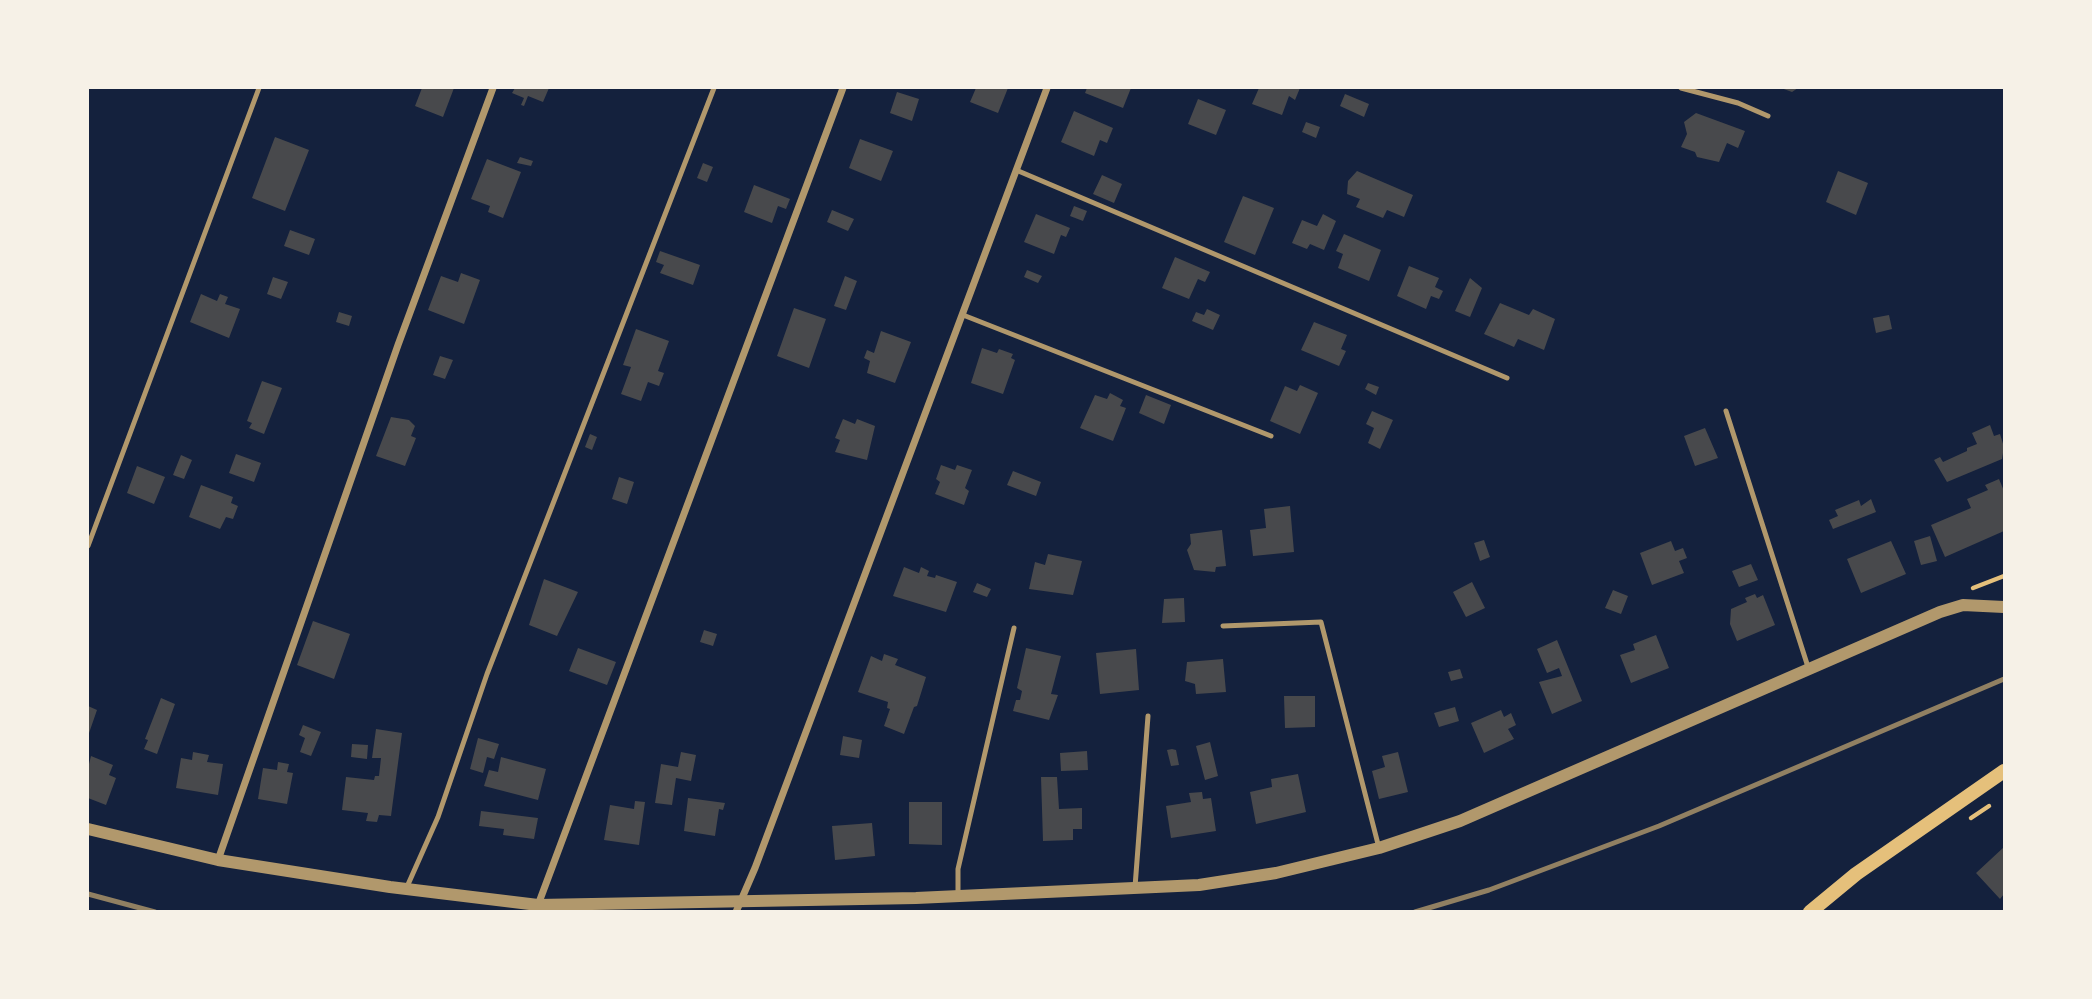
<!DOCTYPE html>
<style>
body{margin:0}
#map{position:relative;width:2092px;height:999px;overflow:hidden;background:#14213d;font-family:Karla,sans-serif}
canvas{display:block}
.frame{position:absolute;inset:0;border:89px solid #f6f1e7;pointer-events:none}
</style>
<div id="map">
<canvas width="2092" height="999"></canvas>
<div class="frame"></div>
</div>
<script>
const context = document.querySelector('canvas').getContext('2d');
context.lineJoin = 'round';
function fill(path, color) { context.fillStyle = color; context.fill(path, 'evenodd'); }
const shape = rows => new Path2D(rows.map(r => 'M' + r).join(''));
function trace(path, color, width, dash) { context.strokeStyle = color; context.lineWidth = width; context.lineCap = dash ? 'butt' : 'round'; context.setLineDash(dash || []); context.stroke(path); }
const building = shape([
 [422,88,454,88,443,117,415,106],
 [515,88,549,88,543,102,528,96,524,106,521,105,524,98,512,93],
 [976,88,1008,88,998,113,970,102],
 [1087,88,1131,88,1123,108,1085,93],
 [1259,88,1300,88,1295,100,1289,96,1282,115,1252,104],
 [1781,88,1798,88,1792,92],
 [897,92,919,99,912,121,890,113],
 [1345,94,1369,104,1364,117,1340,106],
 [1198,99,1226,110,1216,135,1188,124],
 [1074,111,1113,128,1107,143,1100,140,1094,156,1061,142],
 [1696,113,1745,131,1738,148,1727,143,1719,162,1697,157,1695,152,1681,147,1687,134,1684,122],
 [1306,122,1320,127,1316,138,1302,132],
 [275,137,309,150,285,211,252,198],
 [860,139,893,151,881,181,849,168],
 [520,157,533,161,531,166,517,163],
 [487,159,521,172,503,218,488,212,490,206,471,199],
 [703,163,713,167,707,182,697,178],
 [1357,171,1413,195,1404,217,1387,210,1383,218,1356,207,1360,199,1347,194,1348,181],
 [1838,171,1868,183,1856,215,1826,202],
 [1102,175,1122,184,1114,203,1093,194],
 [754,185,790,199,786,209,778,206,772,223,744,212],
 [1243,196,1274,208,1255,255,1224,242],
 [1074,206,1087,211,1083,221,1070,216],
 [832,210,854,219,848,231,827,222],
 [1036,214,1070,228,1066,237,1061,235,1054,254,1024,242],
 [1323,214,1336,221,1324,250,1310,244,1307,249,1292,243,1302,220,1317,226],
 [290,230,315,239,309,255,284,246],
 [1344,234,1381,250,1369,281,1338,268,1343,254,1336,251],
 [660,251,700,265,693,285,660,273,664,265,656,262],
 [1175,257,1210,272,1205,282,1198,279,1189,299,1162,288],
 [1409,266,1439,278,1435,287,1443,291,1439,299,1431,296,1426,309,1397,296],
 [1027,270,1042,276,1038,283,1024,277],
 [461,273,480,280,464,324,428,310,441,276,458,282],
 [845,276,857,281,846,310,834,306],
 [273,277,288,282,281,299,267,294],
 [1470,278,1482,288,1470,317,1455,311],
 [201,294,217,301,220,294,228,297,225,304,240,309,229,338,190,322],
 [1500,303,1529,315,1533,309,1555,319,1544,350,1518,339,1514,347,1484,334],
 [794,308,826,319,809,368,777,356],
 [1207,309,1220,315,1213,330,1192,321,1196,312,1204,315],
 [339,312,352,316,349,326,336,322],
 [1889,315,1892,329,1876,333,1873,318],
 [1314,322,1347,335,1341,349,1346,351,1339,366,1301,350],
 [636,329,669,341,658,371,664,373,659,386,648,382,641,401,621,394,631,367,623,365],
 [881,331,911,342,895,383,867,373,870,361,864,358,867,350,874,353],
 [982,348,997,353,999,349,1013,354,1011,358,1015,360,1003,394,971,383],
 [440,356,453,360,445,379,433,375],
 [262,381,282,388,264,434,249,428,252,423,247,421],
 [1368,383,1379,387,1376,395,1365,389],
 [1300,385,1318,393,1300,434,1270,421,1285,386,1297,391],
 [1110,393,1123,400,1120,406,1126,408,1113,441,1080,428,1095,395,1107,399],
 [1146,395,1171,405,1164,424,1139,413],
 [1372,411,1393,420,1380,449,1368,443,1374,428,1366,424],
 [391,417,409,420,415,426,411,436,416,438,405,466,376,456],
 [843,419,855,424,857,419,875,426,867,460,835,452,840,440,835,438],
 [1990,425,1994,436,2000,434,2004,447,2002,459,1947,482,1934,460,1940,457,1943,462,1967,451,1967,448,1977,444,1972,433],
 [1705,428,1718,458,1695,466,1684,436],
 [590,434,597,437,592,450,585,447],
 [236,454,261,463,254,482,229,473],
 [181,455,192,460,184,479,173,475],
 [941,465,955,470,957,465,972,470,965,488,969,491,964,505,935,494,940,482,936,479],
 [137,466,165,477,154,504,127,493],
 [1013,471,1041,482,1036,496,1007,485],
 [619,477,634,482,627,504,612,499],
 [1999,479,2004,491,2004,531,1945,557,1931,525,1971,508,1967,499,1988,490,1985,485],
 [201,485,233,497,231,503,238,506,233,519,226,517,220,529,189,517],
 [1871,499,1876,512,1833,529,1829,520,1838,516,1835,510,1859,500,1861,506],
 [1290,506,1294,552,1253,556,1250,530,1266,528,1264,509],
 [1222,530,1226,566,1216,567,1215,572,1194,570,1187,550,1191,544,1190,534],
 [1930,536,1937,561,1921,565,1914,541],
 [1484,540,1490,557,1480,561,1474,543],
 [1671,541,1675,551,1683,548,1687,558,1679,561,1684,573,1652,585,1640,553],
 [1891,541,1906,574,1861,593,1847,559],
 [1048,554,1082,561,1073,595,1029,589,1035,562,1045,565],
 [1751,564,1758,580,1739,587,1732,571],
 [904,567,919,573,921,567,929,571,927,576,935,578,936,575,957,582,946,612,893,596],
 [544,579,578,592,557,636,529,625],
 [1472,582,1485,608,1466,617,1453,592],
 [977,583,991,589,987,597,973,592],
 [1613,590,1628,596,1621,614,1605,608],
 [1755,594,1757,598,1763,595,1775,625,1737,641,1730,624,1731,609,1747,602,1745,598],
 [1184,598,1185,622,1162,623,1164,599],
 [313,621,350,634,334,679,297,665],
 [704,630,717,634,713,646,700,642],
 [1656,635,1669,668,1631,683,1620,655,1635,650,1633,644],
 [1557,640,1582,701,1552,714,1539,682,1562,676,1559,668,1547,673,1537,649],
 [578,648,616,662,607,685,569,671],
 [1026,648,1061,656,1051,694,1058,695,1049,720,1013,711,1016,700,1020,700,1022,691,1017,688],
 [1136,649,1139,690,1100,694,1096,653],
 [884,654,898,659,895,665,926,677,917,706,914,707,904,734,884,726,890,709,887,708,888,702,858,692,871,656,882,661],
 [1223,659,1226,692,1196,694,1195,684,1185,681,1187,662],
 [1460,669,1463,678,1451,681,1448,672],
 [1284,696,1315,696,1315,727,1285,728],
 [161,698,175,704,157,754,144,749,148,740,145,739],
 [88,706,97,710,88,736],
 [1455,707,1459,721,1439,727,1434,713],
 [1501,710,1504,717,1511,713,1516,725,1508,729,1514,739,1484,753,1471,723],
 [303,725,321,732,311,756,300,752,305,738,299,735],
 [376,729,402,733,391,816,379,815,377,822,366,821,368,813,342,810,346,777,374,780,375,776,379,776,381,758,372,758],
 [843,736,862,740,859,758,840,755],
 [478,738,499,744,494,759,487,757,483,773,470,769],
 [1210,742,1218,776,1205,780,1196,746],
 [352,744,368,745,367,759,351,757],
 [1172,749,1176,750,1179,765,1171,766,1167,750],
 [1087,751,1088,770,1061,771,1060,753],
 [193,752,209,755,207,762,223,764,218,795,176,788,181,758,192,760],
 [681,752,696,755,691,781,676,778,672,805,655,803,661,764,678,767],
 [1398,752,1408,792,1379,799,1372,771,1385,767,1382,756],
 [91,756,113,765,109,775,116,778,106,805,88,798,88,768],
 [501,757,546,769,538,800,484,786,489,770,498,772],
 [278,762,289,764,287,772,293,773,287,804,258,799,263,768,277,770],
 [1298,774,1306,812,1256,824,1250,792,1272,787,1271,779],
 [1041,777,1057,777,1059,809,1082,808,1082,829,1073,829,1073,840,1043,841],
 [1202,792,1203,799,1211,798,1216,831,1171,838,1166,806,1191,802,1189,793],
 [688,798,725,803,723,810,719,809,715,836,684,831],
 [635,801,645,802,639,845,604,840,610,805,634,809],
 [909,802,942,802,942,845,909,844],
 [481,811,538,818,534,839,503,835,504,829,479,826],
 [872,823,875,856,835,860,832,826],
 [2004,847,2004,894,2000,899,1976,873]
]);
const path = shape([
 [1973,588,2004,576],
 [1971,818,1989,806]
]);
const service = shape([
 [1681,88,1738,103,1768,116],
 [1016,170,1507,378],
 [963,315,1271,436],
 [1726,411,1808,667],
 [88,546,259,88],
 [1223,626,1321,622,1379,848],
 [1135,887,1148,716],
 [406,889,438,817,487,674,714,88],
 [958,895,958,869,1014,628]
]);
const minor = shape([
 [218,860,398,345,493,88],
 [538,905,843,88],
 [736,912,755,868,1047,88]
]);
const tertiary = shape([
 [88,829,218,860,390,887,538,905,916,898,1199,885,1276,873,1379,848,1460,821,1940,612,1963,605,2004,607]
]);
const secondary = shape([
 [1810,912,1856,874,2004,771]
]);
const rail = shape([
 [88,894,155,912],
 [1415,912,1489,890,1659,826,2004,679]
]);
fill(building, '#48494c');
trace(path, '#e5c07b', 4.5);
trace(service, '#b1986c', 5);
trace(minor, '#b1986c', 7);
trace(tertiary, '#b1986c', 12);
trace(secondary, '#e5c07b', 14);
trace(rail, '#918062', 5);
</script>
